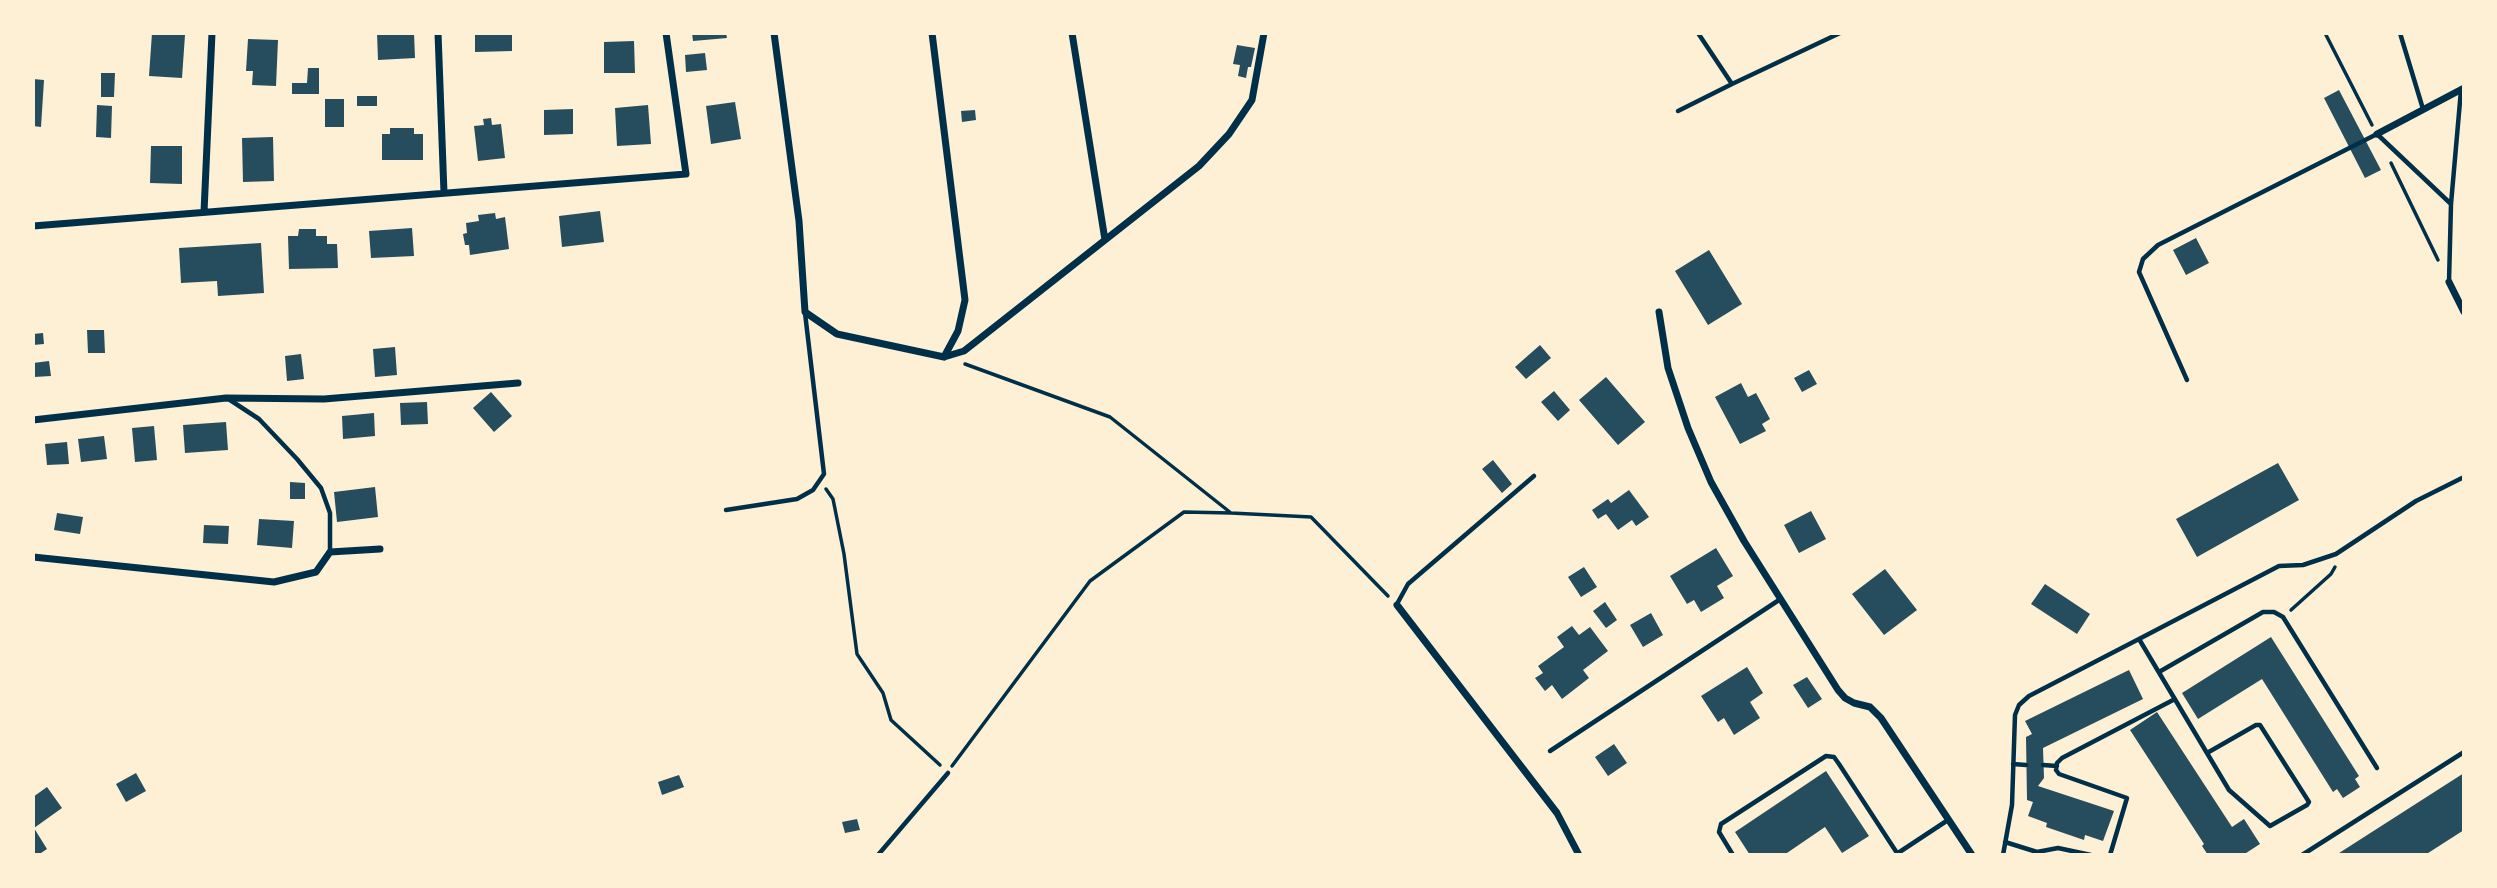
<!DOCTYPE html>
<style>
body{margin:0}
#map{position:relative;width:2497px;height:888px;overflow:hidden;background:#fdf0d5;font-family:"Work Sans",sans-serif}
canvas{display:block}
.frame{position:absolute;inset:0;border:35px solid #fdf0d5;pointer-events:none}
</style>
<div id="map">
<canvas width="2497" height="888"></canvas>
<div class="frame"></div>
</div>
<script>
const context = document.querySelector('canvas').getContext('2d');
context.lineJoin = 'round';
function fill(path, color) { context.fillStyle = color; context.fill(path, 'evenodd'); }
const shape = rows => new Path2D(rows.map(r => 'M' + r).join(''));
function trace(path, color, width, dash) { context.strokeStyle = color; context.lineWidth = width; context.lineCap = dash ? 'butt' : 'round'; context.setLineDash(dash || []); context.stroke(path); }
const building = shape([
 [152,33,185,35,182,78,149,76],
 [377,33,414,33,415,58,378,60],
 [475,33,512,33,512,51,475,52],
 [692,33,726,33,727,38,693,41],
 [248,39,278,40,276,86,252,85,253,71,246,71],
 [634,41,635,73,604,73,604,42],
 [1237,45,1255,48,1251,67,1248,67,1246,78,1238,76,1240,65,1233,64],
 [705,53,707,70,686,72,685,55],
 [308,68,319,68,319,94,292,94,292,83,307,83],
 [101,73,115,73,114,97,101,97],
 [33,79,44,80,41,127,33,126],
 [2339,90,2381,170,2365,178,2324,98],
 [357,96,377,96,377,106,357,106],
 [325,99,344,99,344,127,325,127],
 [735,102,741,139,711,144,706,106],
 [97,105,112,106,111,138,96,137],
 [648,105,651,144,617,146,615,108],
 [573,109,573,134,544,135,544,110],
 [975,110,976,120,962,122,961,111],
 [491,118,492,125,501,124,505,158,478,161,474,126,484,125,483,119],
 [390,128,414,128,414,134,423,134,423,160,382,160,382,134,390,134],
 [273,137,274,181,243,182,242,138],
 [151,146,182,146,182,184,150,183],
 [600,211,604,242,562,247,559,216],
 [495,213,496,219,505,217,509,249,470,255,469,245,465,245,463,234,467,233,466,223,479,221,478,215],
 [412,228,414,256,371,258,369,231],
 [299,229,316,229,316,236,327,236,327,244,337,244,338,268,289,269,288,236,298,236],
 [2196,238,2209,263,2186,275,2173,250],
 [261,243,264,293,218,296,217,281,181,283,179,248],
 [1709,250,1742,304,1708,325,1675,271],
 [87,330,104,330,105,353,88,353],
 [43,333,44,344,33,345,33,334],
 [1540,345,1551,358,1526,379,1515,367],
 [395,347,397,375,375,377,373,349],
 [301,354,304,379,287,381,285,356],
 [49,361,51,376,34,377,33,363],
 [1809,370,1817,384,1802,392,1794,378],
 [1606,377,1645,422,1618,445,1579,400],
 [1741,383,1748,397,1756,393,1770,419,1762,424,1766,431,1740,444,1715,397],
 [1554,391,1570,410,1558,421,1541,402],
 [491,392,512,416,494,432,473,408],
 [427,402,428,424,401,425,400,403],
 [374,413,375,436,343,439,342,416],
 [226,422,228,450,185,453,183,425],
 [154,426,157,460,135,462,132,428],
 [104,436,107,459,81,462,78,439],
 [67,442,69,464,47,465,45,444],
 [1493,460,1512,484,1502,493,1482,469],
 [2278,463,2299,500,2197,557,2176,519],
 [290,482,305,483,305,499,290,499],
 [375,487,378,517,337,522,334,492],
 [1629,490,1649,517,1636,526,1632,520,1618,530,1606,514,1598,519,1592,510,1608,499,1611,503],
 [1811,511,1826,539,1799,553,1784,525],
 [57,513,83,517,80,534,54,530],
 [259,519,294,521,292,548,257,545],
 [204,525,229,526,228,544,203,543],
 [1716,548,1733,576,1717,586,1724,598,1701,612,1694,600,1687,604,1670,576],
 [1584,567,1597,587,1581,597,1568,577],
 [1885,569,1917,610,1884,635,1852,594],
 [2045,584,2090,614,2077,634,2031,604],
 [1605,602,1617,620,1606,628,1593,611],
 [1651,613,1663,635,1643,647,1630,625],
 [1572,626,1579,635,1590,627,1608,651,1583,670,1589,678,1562,699,1552,685,1545,691,1535,678,1543,673,1538,666,1564,647,1557,637],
 [2271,637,2359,776,2355,779,2360,787,2343,798,2337,789,2333,792,2262,679,2198,719,2182,693],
 [1747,667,1763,693,1750,702,1760,718,1734,735,1724,718,1718,722,1701,696],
 [2129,670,2143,699,2043,748,2044,778,2038,786,2114,811,2103,841,2085,835,2084,840,2046,827,2047,823,2028,816,2033,802,2027,800,2026,737,2032,734,2025,721],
 [1807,677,1822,699,1808,708,1793,685],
 [2157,712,2232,827,2244,819,2260,844,2243,855,2208,855,2202,846,2204,844,2130,730],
 [1614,744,1627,763,1608,776,1595,757],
 [1826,771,1869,836,1842,853,1825,827,1784,855,1750,855,1735,832],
 [136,773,146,791,126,802,116,784],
 [2464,773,2464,830,2425,855,2336,855],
 [679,775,684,787,662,795,658,782],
 [47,787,62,808,34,828,47,849,38,855,33,855,33,797],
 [857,819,860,830,845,833,842,822]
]);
const path = shape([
 [2325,33,2372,125],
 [2391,163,2438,260],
 [965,364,1110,417,1231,513,1311,517,1388,596],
 [826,489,833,499,844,554,857,654,883,693,891,720,940,765],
 [2291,610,2331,574,2335,567],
 [952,766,1090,581,1184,512,1231,513]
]);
const service = shape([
 [1698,33,1732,84,1840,33],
 [2400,33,2423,109],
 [1678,111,1732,84],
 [2449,282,2451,204,2461,90],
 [2187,380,2139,272,2143,259,2158,245,2377,134,2451,204],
 [230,400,259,419,297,459,321,488,330,513,330,552],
 [726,510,797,499,813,490,824,474,805,313],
 [1397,604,1408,584,1534,476],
 [2139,639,2279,566,2303,565,2336,554,2416,501,2464,477],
 [2159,672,2263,612,2274,612,2283,617,2377,768],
 [1550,751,1779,600],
 [2013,764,2026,765],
 [2043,765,2057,766],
 [2005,842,2037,852,2058,848,2091,855],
 [878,855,948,773],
 [1733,855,1719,832,1721,824,1826,756,1834,757,1839,764,1897,853],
 [1895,855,1948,820],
 [2003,855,2012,805,2015,715,2019,705,2029,696,2139,639,2229,790,2270,826,2307,805,2309,802,2260,725,2256,725,2207,753],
 [2110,855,2127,798,2059,774,2056,770,2057,763,2062,758,2175,699],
 [2302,855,2464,752]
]);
const minor = shape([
 [438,33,444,193],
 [774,33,799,221,805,312,837,334,944,357,964,351,1105,240],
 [932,33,965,300,958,331,944,357],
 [1072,33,1105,240,1199,166,1229,134,1252,100,1264,33],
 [2377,134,2464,88],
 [204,212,212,33],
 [33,226,686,174,666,33],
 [2449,282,2464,312],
 [1659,312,1668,368,1688,428,1711,482,1744,541,1838,690,1845,698,1854,703,1870,707,1881,718,1972,855],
 [33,420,226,398,324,399,518,383],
 [33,557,274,582,316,572,330,552,380,549],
 [1397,605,1557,813,1579,855]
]);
fill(building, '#264d5e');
trace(path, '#003049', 3.5);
trace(service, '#003049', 4.5);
trace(minor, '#003049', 7);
</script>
